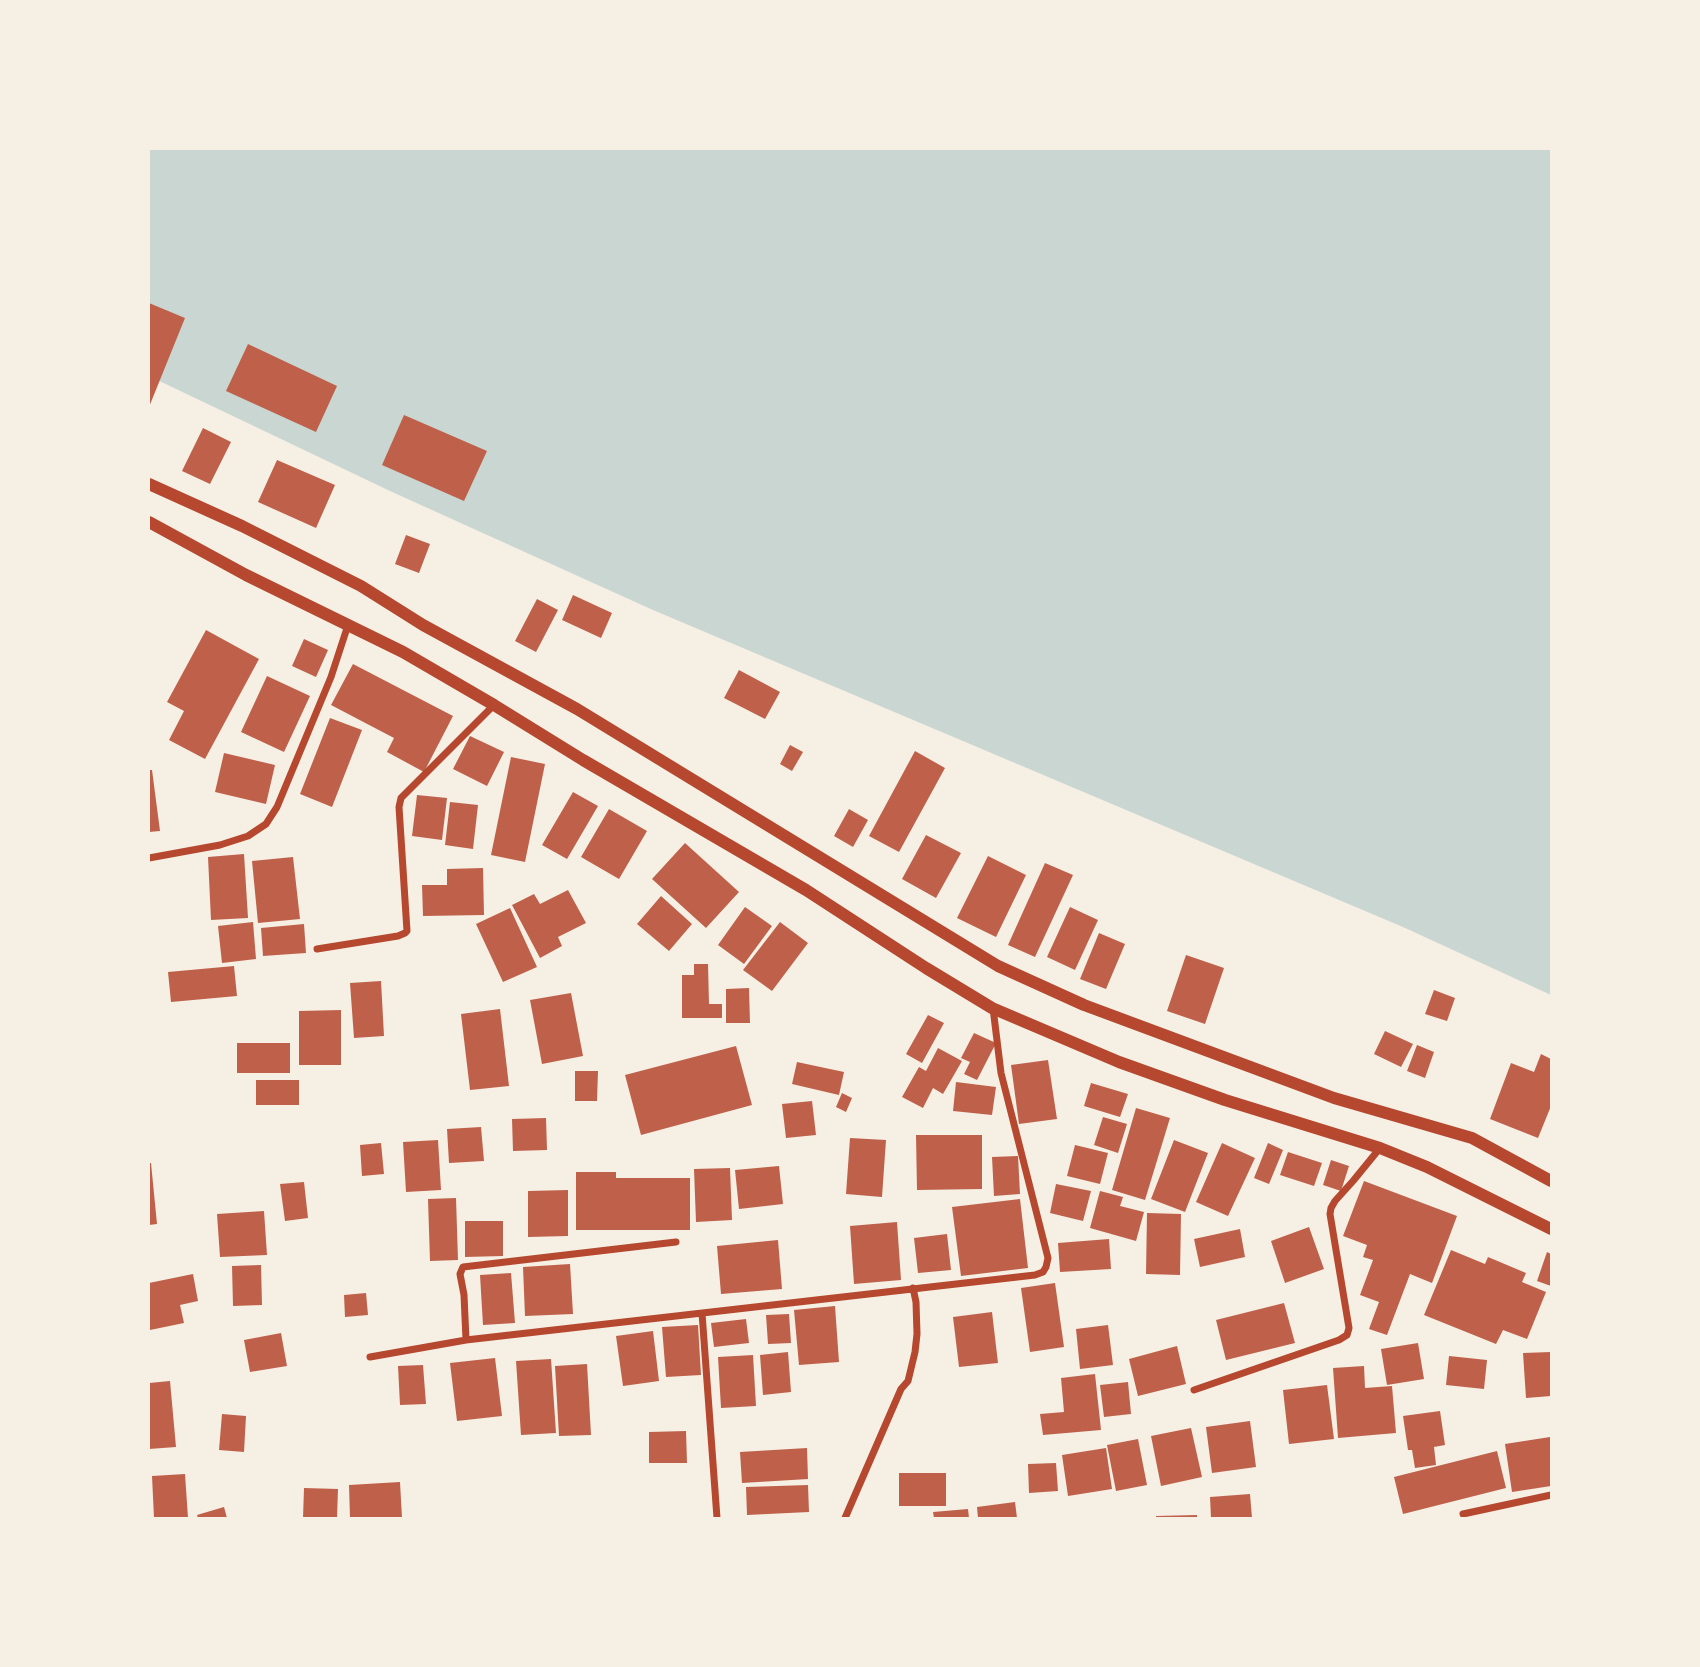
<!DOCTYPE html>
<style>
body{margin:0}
#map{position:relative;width:1700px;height:1667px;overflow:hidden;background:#f6efe4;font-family:Cabin,sans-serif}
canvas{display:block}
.frame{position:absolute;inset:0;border:150px solid #f6efe4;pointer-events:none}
</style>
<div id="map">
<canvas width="1700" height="1667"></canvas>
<div class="frame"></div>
</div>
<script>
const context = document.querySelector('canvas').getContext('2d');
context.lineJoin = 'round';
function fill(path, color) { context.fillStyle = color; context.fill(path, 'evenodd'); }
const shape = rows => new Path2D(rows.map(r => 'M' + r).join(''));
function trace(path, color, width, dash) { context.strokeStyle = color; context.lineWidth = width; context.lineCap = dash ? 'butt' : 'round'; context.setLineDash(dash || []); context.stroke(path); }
const water = shape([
 [149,149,1551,149,1551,995,1403,927,653,610,390,491,149,376]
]);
const building = shape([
 [149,303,185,318,149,407],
 [248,344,337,386,316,432,226,391],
 [404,415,487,451,464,501,382,465],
 [203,428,231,442,210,484,182,471],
 [277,460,335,485,316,528,258,502],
 [406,535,430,544,419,573,395,564],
 [573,595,612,613,601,638,562,620],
 [537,599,558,610,536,652,515,641],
 [206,630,259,659,205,759,169,740,184,711,167,702],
 [304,639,328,650,316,677,292,666],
 [353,664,453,716,424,772,387,752,394,738,331,705],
 [739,670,780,692,765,719,724,698],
 [267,676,310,696,284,752,241,732],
 [330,718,362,730,332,807,300,794],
 [470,736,504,752,487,786,453,769],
 [790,745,803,752,792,771,780,764],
 [915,751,945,768,899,852,869,836],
 [224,753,275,765,266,804,215,792],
 [511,757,545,764,525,862,491,855],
 [149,770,152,770,160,831,149,832],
 [573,792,598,806,567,859,542,845],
 [417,795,447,798,442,840,412,836],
 [450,802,478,805,473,849,445,845],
 [609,809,647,831,619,879,581,857],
 [849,809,868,820,853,847,834,836],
 [926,835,961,853,936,898,902,879],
 [685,843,739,892,706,928,652,879],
 [244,854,248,918,211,920,208,857],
 [988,856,1026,875,996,937,957,918],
 [293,857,300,919,258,923,252,861],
 [1045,863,1073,875,1035,957,1008,945],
 [483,868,484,915,423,916,422,885,447,885,447,869],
 [568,890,586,923,558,937,562,946,540,958,512,905,534,894,540,904],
 [661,896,692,924,669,951,637,924],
 [745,907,772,926,744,964,718,945],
 [1070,907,1098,920,1075,970,1047,957],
 [510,908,537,967,503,982,476,924],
 [253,922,256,959,222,963,218,926],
 [780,922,808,943,772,991,743,970],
 [304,924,306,953,263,956,261,928],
 [1099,933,1125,944,1106,989,1080,979],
 [1186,955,1224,968,1205,1024,1167,1011],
 [694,964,708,964,709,1004,722,1004,722,1018,682,1018,682,975,694,975],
 [234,966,237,996,171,1002,168,972],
 [381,981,384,1036,354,1038,350,983],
 [749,988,750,1023,726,1023,726,989],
 [1434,990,1455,998,1447,1021,1425,1014],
 [571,993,583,1056,542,1064,530,1000],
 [500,1009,509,1086,470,1090,461,1014],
 [341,1010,341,1065,299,1065,299,1011],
 [928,1015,944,1023,922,1063,906,1054],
 [1385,1031,1413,1044,1401,1067,1374,1054],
 [974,1033,996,1043,977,1080,964,1074,970,1062,961,1058],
 [237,1043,290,1043,290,1073,237,1073],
 [1417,1045,1434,1052,1425,1078,1407,1071],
 [736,1046,752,1105,641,1135,625,1075],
 [938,1048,962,1061,943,1094,933,1088,923,1108,902,1097,919,1067,926,1071],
 [1541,1054,1551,1059,1551,1106,1538,1138,1490,1119,1511,1063,1534,1072],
 [1048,1060,1057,1119,1019,1124,1011,1065],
 [797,1062,844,1072,839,1095,792,1084],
 [575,1071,598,1071,597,1101,575,1101],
 [256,1080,299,1080,299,1105,256,1105],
 [956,1082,996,1087,992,1115,953,1111],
 [1091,1083,1128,1094,1120,1117,1084,1106],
 [842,1093,852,1098,846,1112,836,1107],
 [812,1101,816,1135,786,1138,782,1104],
 [1136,1108,1170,1118,1145,1200,1112,1190],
 [1103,1117,1127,1124,1118,1153,1094,1145],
 [546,1118,547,1150,513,1151,512,1119],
 [481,1127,484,1161,449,1163,447,1129],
 [916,1135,982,1135,982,1189,917,1190],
 [850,1138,886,1140,882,1197,846,1194],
 [438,1140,441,1190,406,1192,403,1142],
 [1174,1140,1208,1153,1185,1212,1151,1199],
 [381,1143,384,1174,362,1176,360,1145],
 [1222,1143,1255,1158,1228,1216,1196,1202],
 [1268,1143,1283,1150,1269,1184,1254,1178],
 [1075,1145,1108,1153,1100,1184,1067,1176],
 [1288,1152,1322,1163,1314,1186,1280,1175],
 [1018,1156,1020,1194,994,1196,992,1157],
 [1331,1160,1349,1166,1341,1191,1323,1185],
 [149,1163,151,1163,157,1224,149,1225],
 [779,1166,783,1204,739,1209,735,1170],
 [730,1168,732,1220,696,1222,694,1169],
 [576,1172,616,1172,616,1178,690,1178,690,1230,576,1230],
 [1364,1181,1457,1216,1432,1283,1410,1274,1387,1335,1369,1329,1379,1302,1360,1295,1373,1260,1363,1257,1367,1245,1343,1236],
 [304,1182,308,1218,285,1221,280,1184],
 [1056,1184,1091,1191,1083,1221,1050,1213],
 [568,1190,568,1236,528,1237,528,1191],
 [1100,1191,1123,1197,1120,1206,1144,1212,1136,1241,1090,1228],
 [456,1198,458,1260,430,1261,428,1199],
 [1020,1199,1028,1268,961,1276,952,1207],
 [264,1211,267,1255,220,1257,217,1214],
 [1147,1213,1181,1214,1180,1275,1146,1274],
 [465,1221,503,1221,503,1256,465,1257],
 [897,1222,901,1280,854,1284,850,1226],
 [1309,1227,1324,1269,1285,1283,1271,1241],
 [1240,1229,1245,1257,1200,1267,1194,1239],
 [947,1234,951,1270,918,1273,914,1238],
 [1109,1239,1111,1269,1060,1272,1058,1243],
 [778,1240,782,1289,721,1294,717,1246],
 [1451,1250,1485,1264,1488,1257,1526,1273,1522,1282,1546,1292,1527,1339,1503,1330,1496,1344,1424,1315],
 [1547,1252,1551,1254,1551,1286,1537,1281],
 [570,1264,573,1314,525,1316,523,1267],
 [261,1265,262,1305,233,1306,232,1266],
 [511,1273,515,1323,483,1325,480,1275],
 [193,1274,198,1301,180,1305,184,1323,150,1330,149,1283],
 [1055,1283,1064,1347,1030,1352,1021,1288],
 [366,1293,368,1315,345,1317,344,1295],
 [1284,1303,1295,1343,1226,1360,1216,1320],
 [835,1306,839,1362,799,1365,794,1310],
 [992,1312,998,1363,959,1367,953,1317],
 [789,1314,791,1343,768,1344,766,1315],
 [746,1319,749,1343,714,1347,711,1323],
 [698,1325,701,1375,666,1377,662,1327],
 [1108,1325,1113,1365,1080,1369,1076,1329],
 [653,1331,659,1381,623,1386,616,1336],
 [281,1333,287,1366,250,1372,244,1340],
 [1418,1343,1424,1379,1387,1385,1381,1349],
 [1177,1346,1186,1384,1138,1396,1129,1359],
 [788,1352,791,1392,763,1395,760,1355],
 [1551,1352,1551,1396,1526,1398,1523,1353],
 [753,1355,756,1406,721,1408,718,1357],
 [1449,1356,1487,1360,1484,1389,1446,1385],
 [495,1358,502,1416,457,1421,450,1363],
 [551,1359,556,1433,521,1435,516,1361],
 [587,1364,591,1435,559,1436,555,1366],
 [423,1365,426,1404,400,1405,398,1366],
 [1364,1366,1365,1388,1392,1386,1396,1433,1338,1438,1333,1368],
 [1095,1374,1101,1430,1043,1435,1040,1414,1064,1412,1061,1378],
 [170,1381,176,1447,149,1449,149,1383],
 [1128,1382,1131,1414,1104,1417,1100,1385],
 [1327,1385,1334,1439,1289,1444,1283,1390],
 [1440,1411,1445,1445,1434,1447,1436,1465,1415,1468,1412,1450,1408,1450,1403,1416],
 [222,1414,246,1416,244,1452,219,1450],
 [1250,1421,1256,1467,1212,1473,1206,1427],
 [1191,1428,1202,1477,1161,1486,1151,1436],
 [686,1431,687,1463,649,1463,649,1432],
 [1550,1437,1551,1486,1512,1492,1505,1444],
 [1138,1439,1147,1485,1116,1491,1107,1445],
 [807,1448,808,1479,742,1483,740,1452],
 [1106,1448,1112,1489,1068,1496,1062,1455],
 [1497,1451,1506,1488,1403,1514,1394,1477],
 [1056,1463,1058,1491,1029,1493,1028,1464],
 [899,1473,946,1473,946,1506,899,1506],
 [185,1474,188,1518,154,1518,152,1476],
 [400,1482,402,1518,350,1518,349,1485],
 [808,1485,809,1512,747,1515,746,1487],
 [304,1488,338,1489,337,1518,303,1518],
 [1250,1494,1252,1518,1211,1518,1210,1497],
 [1015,1502,1017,1518,978,1518,977,1507],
 [224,1507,227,1518,198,1518,197,1515],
 [968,1509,969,1518,934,1518,933,1512],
 [1197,1515,1197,1518,1156,1518,1156,1516]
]);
const minor = shape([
 [149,858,220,845,248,836,266,824,277,807,331,677,348,625],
 [317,949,398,936,405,933,407,931,399,807,401,798,494,705],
 [702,1313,717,1518],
 [466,1340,464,1295,460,1274,463,1267,676,1242],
 [370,1357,466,1340,1035,1275,1043,1272,1046,1267,1048,1258,1001,1073,993,1008],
 [1194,1390,1339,1340,1347,1335,1349,1328,1330,1214,1331,1208,1335,1201,1353,1181,1380,1148],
 [1463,1514,1551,1495],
 [845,1518,901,1389,908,1381,915,1352,917,1334,916,1302,913,1288]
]);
const tertiary = shape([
 [149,484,242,526,361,586,423,625,577,709,998,966,1084,1005,1334,1098,1472,1138,1551,1181],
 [149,522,246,575,403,652,494,705,583,760,806,890,926,968,992,1008,1119,1062,1225,1100,1380,1148,1427,1167,1551,1229]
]);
fill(water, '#c9d6d2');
fill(building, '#bf614a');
trace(minor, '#b5482f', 7);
trace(tertiary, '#b5482f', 12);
</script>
